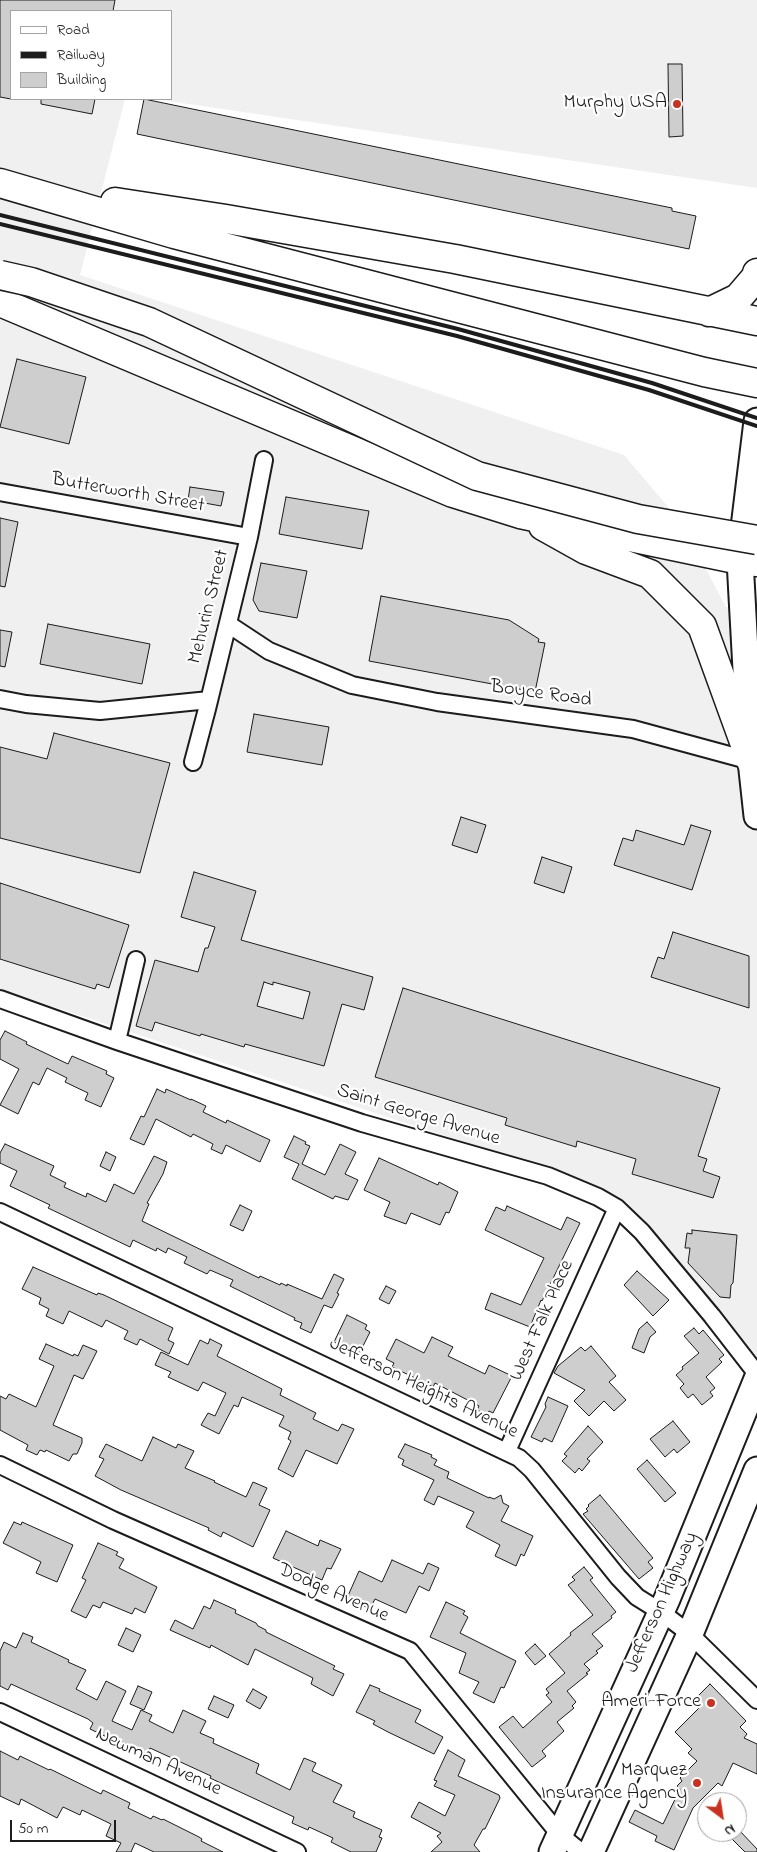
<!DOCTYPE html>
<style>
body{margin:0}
#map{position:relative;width:757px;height:1852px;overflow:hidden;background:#fff;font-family:"Indie Flower",sans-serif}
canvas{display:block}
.legend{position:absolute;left:10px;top:10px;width:162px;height:90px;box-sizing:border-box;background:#fff;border:1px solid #a4a4a4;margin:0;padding:6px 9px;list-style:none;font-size:15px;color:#1c1c1c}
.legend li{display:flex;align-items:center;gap:10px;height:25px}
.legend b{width:25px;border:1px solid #a4a4a4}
.north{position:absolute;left:697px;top:1792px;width:50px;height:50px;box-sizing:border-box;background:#fff;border:1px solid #a4a4a4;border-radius:50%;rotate:149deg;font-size:14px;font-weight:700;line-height:20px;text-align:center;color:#1c1c1c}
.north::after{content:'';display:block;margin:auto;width:18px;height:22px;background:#c8321e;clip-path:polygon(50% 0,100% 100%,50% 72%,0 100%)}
.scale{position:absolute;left:10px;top:1820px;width:106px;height:22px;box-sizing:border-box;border:2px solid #1c1c1c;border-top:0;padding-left:6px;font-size:15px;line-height:18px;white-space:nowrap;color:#1c1c1c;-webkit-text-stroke:4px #fff;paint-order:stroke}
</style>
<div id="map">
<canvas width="757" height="1852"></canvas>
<ul class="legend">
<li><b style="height:6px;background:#fff"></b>Road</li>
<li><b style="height:6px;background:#1c1c1c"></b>Railway</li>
<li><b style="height:14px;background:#cecece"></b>Building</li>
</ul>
<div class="north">N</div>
<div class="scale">50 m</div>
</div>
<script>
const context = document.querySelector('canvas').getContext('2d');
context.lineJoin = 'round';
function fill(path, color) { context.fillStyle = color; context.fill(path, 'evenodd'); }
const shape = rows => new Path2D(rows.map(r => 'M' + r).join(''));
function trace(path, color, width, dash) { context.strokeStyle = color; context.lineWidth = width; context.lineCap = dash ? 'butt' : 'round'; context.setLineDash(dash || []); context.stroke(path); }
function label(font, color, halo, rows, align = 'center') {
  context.font = font + ' "Indie Flower",sans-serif'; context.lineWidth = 4.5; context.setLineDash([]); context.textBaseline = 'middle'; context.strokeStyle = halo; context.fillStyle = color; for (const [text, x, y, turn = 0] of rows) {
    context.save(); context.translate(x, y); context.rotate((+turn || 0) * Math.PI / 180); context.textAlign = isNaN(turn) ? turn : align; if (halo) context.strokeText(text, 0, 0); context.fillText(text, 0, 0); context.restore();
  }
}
const built = shape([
 [0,0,757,0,757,188,155,99,171,99,171,11,11,11,11,99,125,99,80,275,624,455,681,522,726,607,757,604,757,1359,749,1354,640,1222,551,1171,0,989]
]);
const building = shape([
 [0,0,115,0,113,11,11,11,11,99,0,97,0,0],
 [668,64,682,64,683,136,669,137,668,64],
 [41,99,95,99,92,114,41,104,41,99],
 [144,99,672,208,672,211,696,216,689,249,137,134,144,99],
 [17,359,86,377,69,444,0,427,17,359],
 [190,487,224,492,221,506,188,500,190,487],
 [286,497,369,511,362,549,279,534,286,497],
 [0,518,18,522,5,587,0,586,0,518],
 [261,563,307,571,297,618,259,611,253,600,261,563],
 [381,596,509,620,539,639,538,642,545,643,535,692,369,661,381,596],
 [48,624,150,644,142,684,40,664,48,624],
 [0,630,12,632,5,667,0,666,0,630],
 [254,714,329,727,322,765,247,752,254,714],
 [54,733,170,763,140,873,0,838,0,747,47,759,54,733],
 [461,817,486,825,477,853,452,845,461,817],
 [691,825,711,831,692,890,614,865,623,838,633,841,636,830,684,845,691,825],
 [542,857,572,867,564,893,534,883,542,857],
 [194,872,256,891,241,940,373,977,364,1010,342,1004,324,1066,245,1044,244,1047,201,1034,200,1036,155,1022,152,1031,136,1026,155,960,198,972,205,948,208,948,215,927,181,917,194,872],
 [264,982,273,985,273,982,310,992,303,1019,257,1006,264,982],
 [0,883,129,925,109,988,97,984,95,989,0,959,0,883],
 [673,932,749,956,749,1008,651,977,658,957,664,959,673,932],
 [403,988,720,1088,698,1156,707,1159,703,1171,720,1177,713,1198,632,1174,636,1159,577,1141,576,1147,505,1125,507,1118,375,1077,403,988],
 [5,1031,27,1042,26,1044,68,1064,72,1056,107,1071,106,1074,114,1078,101,1107,85,1100,88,1093,65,1082,67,1078,47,1068,39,1085,33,1082,18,1114,0,1105,19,1069,0,1059,0,1040,5,1031],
 [157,1089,165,1093,166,1089,191,1100,191,1099,206,1106,203,1112,226,1123,227,1120,270,1140,260,1162,226,1145,222,1154,211,1149,213,1144,193,1134,191,1137,156,1119,144,1145,130,1139,141,1116,144,1117,157,1089],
 [294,1136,306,1142,305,1144,310,1146,302,1164,325,1175,340,1144,356,1152,345,1174,358,1180,348,1200,335,1196,333,1199,292,1179,299,1164,284,1157,294,1136],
 [5,1144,54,1166,50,1175,66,1183,64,1187,86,1197,87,1193,106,1202,114,1184,134,1194,154,1156,167,1162,163,1174,147,1203,149,1204,142,1221,259,1278,260,1276,280,1285,281,1283,287,1286,287,1284,322,1299,334,1274,344,1279,337,1293,339,1294,332,1308,324,1305,311,1333,300,1328,302,1323,294,1320,295,1318,230,1286,233,1280,210,1270,207,1274,184,1263,187,1257,168,1248,166,1253,157,1248,156,1251,133,1240,130,1247,48,1208,50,1205,10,1186,17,1171,0,1163,0,1153,5,1144],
 [106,1152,116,1157,110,1171,100,1166,106,1152],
 [379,1158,438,1185,439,1182,458,1192,449,1213,446,1212,440,1225,411,1213,406,1224,384,1216,390,1202,364,1190,379,1158],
 [240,1205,252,1211,243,1231,230,1225,240,1205],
 [507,1206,561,1230,567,1217,580,1223,542,1301,541,1300,530,1327,485,1309,491,1293,521,1305,544,1258,485,1230,496,1207,505,1211,507,1206],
 [692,1230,737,1235,733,1283,731,1285,730,1298,720,1297,688,1263,690,1248,685,1248,687,1233,692,1234,692,1230],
 [33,1267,97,1295,98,1293,104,1295,173,1328,168,1340,174,1343,169,1354,140,1339,137,1345,124,1339,128,1331,106,1320,102,1327,69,1311,63,1324,46,1316,49,1309,39,1304,41,1298,22,1289,33,1267],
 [637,1271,669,1300,653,1316,624,1285,637,1271],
 [386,1286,396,1291,389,1304,379,1299,386,1286],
 [347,1315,367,1325,365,1329,370,1332,359,1354,334,1342,347,1315],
 [647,1322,656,1332,650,1337,644,1353,632,1348,639,1329,647,1322],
 [694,1328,699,1334,703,1330,724,1355,719,1359,722,1362,706,1377,715,1388,710,1392,713,1396,702,1405,693,1394,688,1398,680,1388,684,1384,676,1375,683,1369,682,1367,699,1353,684,1336,694,1328],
 [432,1337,453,1347,448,1356,485,1374,489,1365,512,1376,493,1413,489,1411,487,1415,477,1410,479,1406,435,1383,433,1387,413,1377,392,1367,394,1363,386,1359,396,1339,424,1353,432,1337],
 [210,1339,222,1345,217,1356,282,1389,280,1395,316,1413,313,1419,338,1431,342,1424,354,1429,337,1464,306,1450,293,1477,278,1469,291,1441,288,1439,291,1432,279,1426,284,1416,242,1397,238,1407,234,1405,219,1434,201,1425,208,1413,215,1416,226,1393,203,1382,198,1391,168,1377,171,1372,155,1365,161,1352,188,1365,200,1340,208,1344,210,1339],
 [46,1344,73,1356,74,1354,78,1356,83,1345,97,1351,83,1379,74,1375,53,1425,82,1438,82,1443,77,1454,73,1454,69,1461,46,1450,45,1452,40,1450,37,1455,26,1450,28,1445,0,1430,0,1396,6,1399,9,1394,36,1407,54,1366,39,1359,46,1344],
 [591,1346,616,1376,609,1382,626,1400,614,1411,604,1401,589,1416,574,1401,585,1390,554,1373,558,1366,581,1347,585,1351,591,1346],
 [548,1397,568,1406,552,1442,544,1438,542,1442,531,1437,546,1407,545,1404,548,1397],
 [673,1421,690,1442,677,1453,674,1449,665,1457,650,1439,673,1421],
 [588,1426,603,1442,587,1459,590,1461,582,1471,579,1468,575,1473,562,1461,567,1456,564,1454,588,1426],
 [153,1437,176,1448,178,1444,194,1451,185,1468,215,1481,214,1482,246,1497,253,1482,267,1488,259,1505,270,1510,253,1547,223,1532,221,1537,208,1530,209,1528,121,1490,95,1476,104,1459,99,1457,106,1444,142,1461,153,1437],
 [405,1444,432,1455,431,1457,437,1460,434,1465,449,1472,447,1478,489,1498,489,1497,494,1499,501,1495,503,1503,509,1506,501,1521,533,1536,524,1556,521,1554,516,1566,495,1556,500,1545,466,1527,474,1512,438,1496,434,1505,424,1500,434,1480,402,1465,404,1460,398,1457,405,1444],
 [647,1460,676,1493,665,1502,637,1469,647,1460],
 [600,1495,653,1558,648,1562,653,1568,639,1579,583,1514,588,1511,586,1509,589,1506,588,1505,600,1495],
 [14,1522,21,1525,22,1522,73,1545,57,1582,36,1573,41,1562,3,1543,14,1522],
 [286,1531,318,1546,320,1540,341,1549,331,1569,327,1568,322,1580,273,1558,286,1531],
 [98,1543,118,1552,116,1555,124,1559,119,1568,157,1587,145,1613,135,1608,132,1614,103,1602,100,1608,93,1605,86,1618,71,1611,86,1580,82,1578,98,1543],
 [392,1560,423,1574,428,1563,439,1568,429,1591,419,1586,406,1613,375,1599,370,1609,347,1598,359,1571,382,1582,392,1560],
 [584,1567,593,1578,590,1580,616,1612,611,1616,612,1618,592,1634,603,1646,596,1651,598,1653,584,1664,590,1670,586,1673,588,1674,567,1691,576,1702,572,1706,574,1708,557,1722,564,1731,542,1751,546,1756,532,1767,499,1727,513,1716,523,1728,552,1702,546,1695,549,1693,546,1689,565,1673,549,1654,571,1635,570,1633,593,1615,568,1585,575,1580,572,1577,584,1567],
 [214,1600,236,1610,235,1613,256,1623,258,1626,266,1630,266,1632,335,1666,333,1669,344,1674,333,1696,311,1684,313,1678,255,1649,248,1665,211,1645,210,1648,170,1630,175,1620,193,1629,204,1606,210,1609,214,1600],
 [446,1602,465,1611,463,1614,468,1617,460,1633,516,1661,504,1688,501,1687,494,1703,473,1693,479,1682,459,1673,466,1653,430,1637,446,1602],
 [126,1628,141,1635,133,1652,118,1645,126,1628],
 [23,1633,33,1637,31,1642,69,1660,68,1662,86,1670,76,1689,97,1700,106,1681,126,1691,112,1721,132,1730,141,1710,152,1715,149,1721,173,1733,183,1710,206,1721,200,1733,214,1739,213,1743,259,1764,256,1773,290,1790,304,1758,316,1763,312,1771,342,1785,333,1802,355,1812,353,1817,382,1830,379,1837,382,1838,376,1852,351,1852,331,1842,333,1838,309,1827,308,1830,292,1823,294,1817,210,1778,211,1776,150,1748,147,1754,112,1737,111,1739,90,1729,93,1723,88,1719,11,1684,8,1690,0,1686,0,1651,4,1642,16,1648,23,1633],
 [535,1644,546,1656,535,1665,525,1653,535,1644],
 [710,1684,746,1721,740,1727,747,1734,744,1738,757,1744,757,1774,733,1763,722,1786,718,1783,693,1808,674,1850,655,1841,657,1836,629,1822,635,1810,663,1824,680,1789,677,1786,682,1781,680,1778,697,1761,688,1753,692,1749,675,1732,700,1707,693,1701,710,1684],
 [370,1685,380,1689,379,1691,421,1710,415,1722,443,1737,434,1754,388,1732,373,1724,375,1721,356,1712,370,1685],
 [138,1686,152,1692,144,1710,130,1704,138,1686],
 [253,1689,267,1697,260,1709,246,1701,253,1689],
 [214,1696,234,1705,228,1718,208,1709,214,1696],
 [448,1750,465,1760,458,1776,499,1795,500,1798,485,1829,483,1829,474,1845,480,1852,431,1852,442,1842,437,1836,441,1833,411,1817,419,1802,445,1816,455,1795,434,1786,437,1781,434,1780,448,1750],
 [0,1751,18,1760,20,1756,49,1770,50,1769,101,1794,103,1790,130,1803,128,1808,151,1819,153,1816,162,1820,163,1819,199,1837,202,1839,201,1841,223,1852,154,1852,135,1843,131,1852,116,1852,121,1843,106,1836,111,1824,82,1810,80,1815,63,1807,57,1818,21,1799,19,1805,0,1796,0,1751],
 [738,1829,757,1849,757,1852,745,1852,730,1837,738,1829]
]);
const street = shape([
 [0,492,249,537],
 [228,624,269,651,352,685,437,702,633,729,751,761],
 [0,699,26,704,100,711,209,700],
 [193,762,207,709,249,537,264,460],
 [0,999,117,1041,362,1123,548,1176,598,1197,617,1208,642,1232,712,1316,757,1374],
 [117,1041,136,960],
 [0,1212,519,1458,532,1470,618,1577,637,1597,661,1612,690,1634,757,1700],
 [507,1451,617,1208],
 [0,1465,113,1520,410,1651,560,1835,581,1852],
 [0,1712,297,1852]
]);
const primary = shape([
 [757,421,740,560,751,761,757,816],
 [552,1852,667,1599,757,1379],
 [591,1852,690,1634,757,1470]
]);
const highway = shape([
 [0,183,174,234,704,372,757,383],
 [115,202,226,219,455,259,757,321],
 [0,302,453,493,520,514,740,560,757,562],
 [709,312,738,298,756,277,757,273],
 [543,526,586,550,650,574,702,626,751,761]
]);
const rail = shape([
 [0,215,458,329,652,383,757,418],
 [0,224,457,336,649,390,757,426]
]);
const highwayBridge = shape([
 [0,275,31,282,149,322,477,476,638,519,757,540]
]);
const markers = [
 [677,104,5,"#c8321e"],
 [711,1703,5,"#c8321e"],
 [697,1783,5,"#c8321e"]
];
const poiNames = [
 ["Murphy USA",667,104],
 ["Ameri-Force",701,1703],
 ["Marquez",687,1772],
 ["Insurance Agency",687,1795]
];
const streetNames = [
 ["Butterworth Street",128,494,10],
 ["Mehurin Street",210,607,-76],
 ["Boyce Road",541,695,8],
 ["Saint George Avenue",418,1116,17],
 ["West Falk Place",543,1321,-66],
 ["Jefferson Heights Avenue",423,1389,26],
 ["Dodge Avenue",333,1594,24],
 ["Jefferson Highway",663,1603,-66],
 ["Newman Avenue",158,1763,25]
];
fill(built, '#f0f0f0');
fill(building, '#cecece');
trace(building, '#1c1c1c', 1);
trace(street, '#1c1c1c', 20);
trace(primary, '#1c1c1c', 29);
trace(highway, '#1c1c1c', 31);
trace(street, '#fff', 16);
trace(primary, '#fff', 25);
trace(highway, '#fff', 28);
trace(rail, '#1c1c1c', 4);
trace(highwayBridge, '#1c1c1c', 31, []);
trace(highwayBridge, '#fff', 28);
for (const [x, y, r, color] of markers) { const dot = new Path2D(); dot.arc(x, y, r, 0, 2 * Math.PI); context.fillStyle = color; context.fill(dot); trace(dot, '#fff', 2); }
label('20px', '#1c1c1c', '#fff', poiNames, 'right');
label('20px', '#1c1c1c', '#fff', streetNames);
</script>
